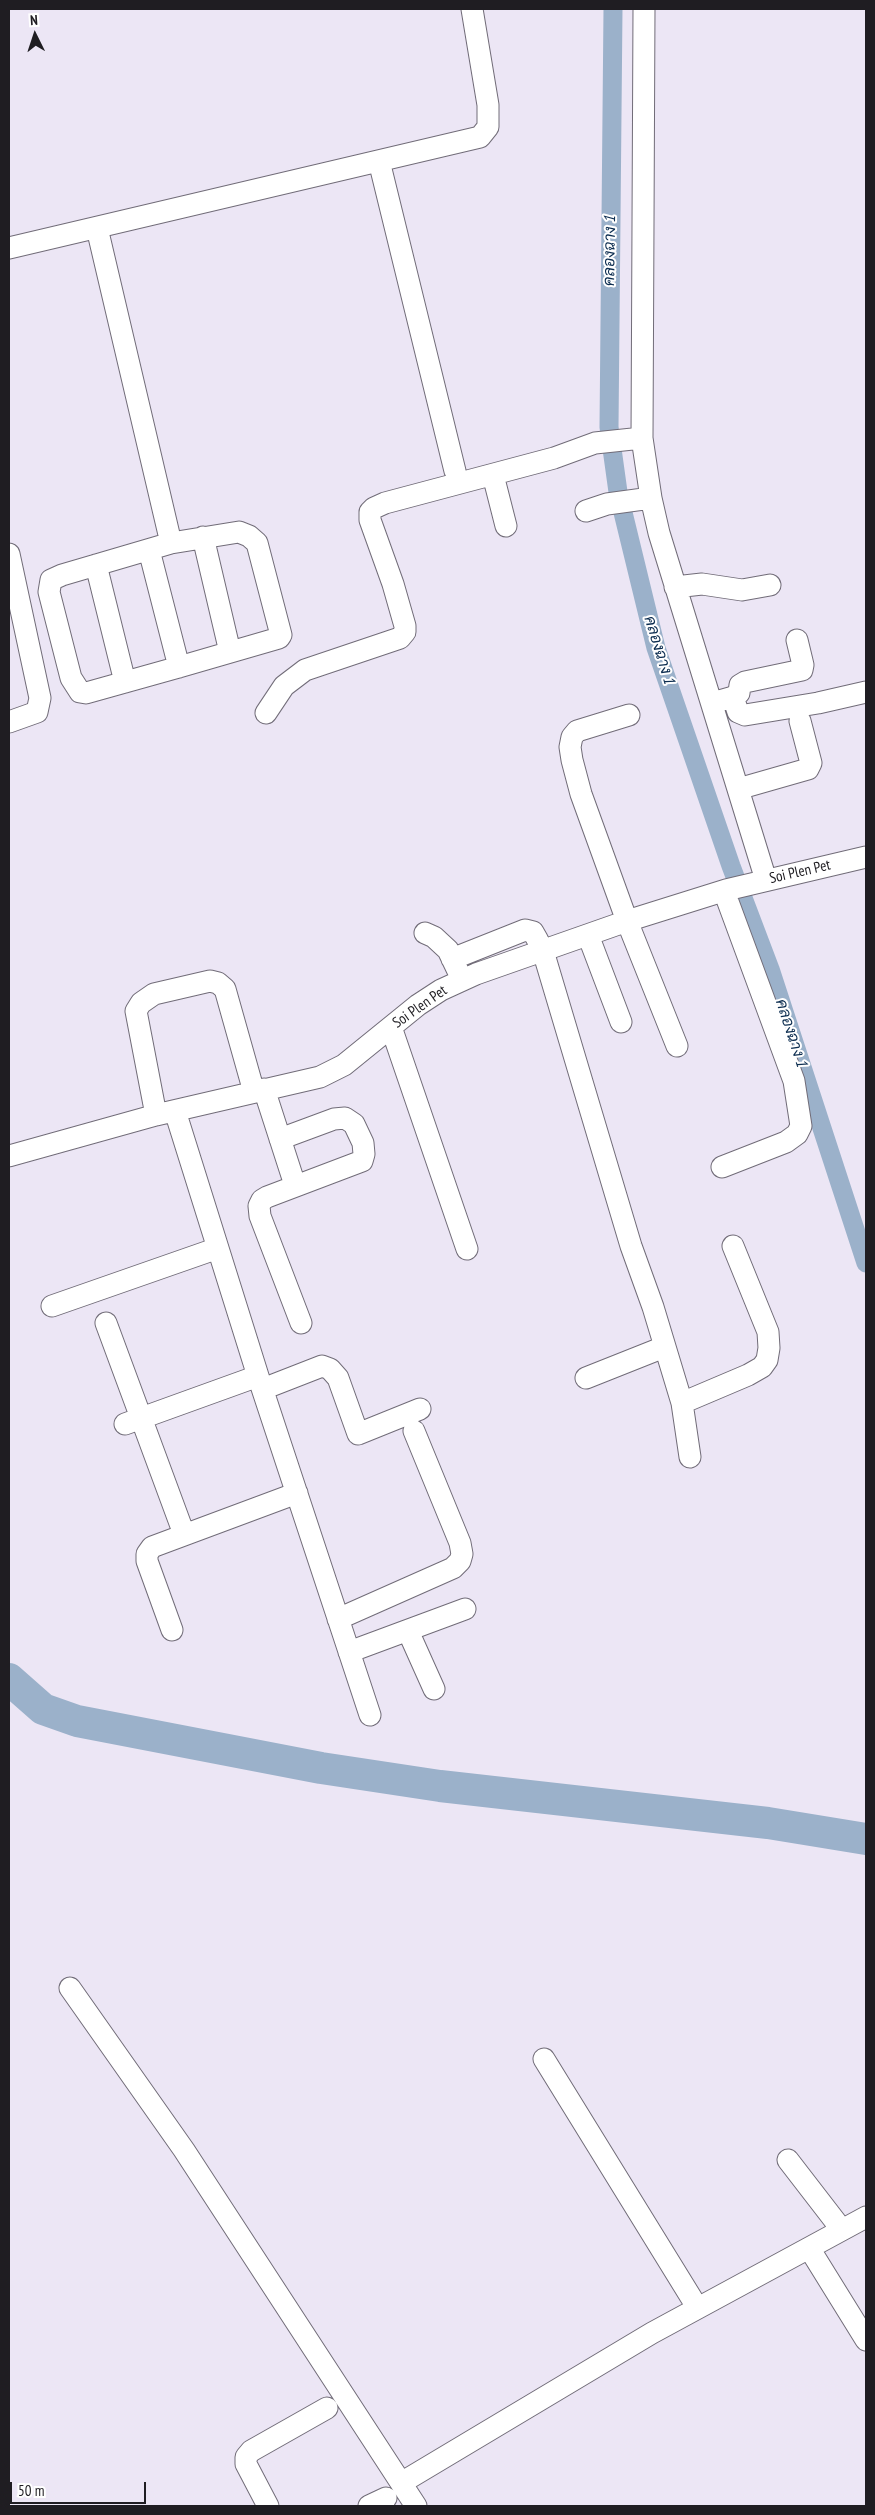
<!DOCTYPE html>
<meta charset="utf-8">
<style>
body{margin:0}
#map{position:relative;width:875px;height:2515px;overflow:hidden;background:#ece6f5;font-family:"PT Sans Narrow",sans-serif}
canvas{display:block}
.frame{position:absolute;inset:0;border:10px solid #1f1d22;pointer-events:none}
.north{position:absolute;left:10px;top:10px;width:50px;height:50px;-webkit-text-stroke:4px #fff;paint-order:stroke;rotate:356deg;font-size:14px;font-weight:700;line-height:20px;text-align:center;color:#1f1d22}
.north::after{content:'';display:block;margin:auto;width:18px;height:22px;background:#1f1d22;clip-path:polygon(50% 0,100% 100%,50% 72%,0 100%)}
.scale{position:absolute;left:10px;top:2482px;width:136px;height:22px;box-sizing:border-box;border:2px solid #1f1d22;border-top:0;padding-left:6px;font-size:15px;line-height:18px;white-space:nowrap;color:#1f1d22;-webkit-text-stroke:4px #fff;paint-order:stroke}
</style>
<div id="map">
<canvas width="875" height="2515"></canvas>
<div class="frame"></div>
<div class="north">N</div>
<div class="scale">50 m</div>
</div>
<script>
const context = document.querySelector('canvas').getContext('2d');
context.lineJoin = 'round';
const shape = rows => new Path2D(rows.map(r => 'M' + r).join(''));
function trace(path, color, width, dash) { context.strokeStyle = color; context.lineWidth = width; context.lineCap = dash ? 'butt' : 'round'; context.setLineDash(dash || []); context.stroke(path); }
function label(font, color, halo, rows, align = 'center') {
  context.font = font + ' "PT Sans Narrow",Sarabun,sans-serif'; context.lineWidth = 4; context.setLineDash([]); context.textBaseline = 'middle'; context.strokeStyle = halo; context.fillStyle = color; for (const [text, x, y, turn = 0] of rows) {
    context.save(); context.translate(x, y); context.rotate((+turn || 0) * Math.PI / 180); context.textAlign = isNaN(turn) ? turn : align; if (halo) context.strokeText(text, 0, 0); context.fillText(text, 0, 0); context.restore();
  }
}
const canal = shape([
 [613,9,609,427,618,492,656,648,731,866,770,969,866,1263]
]);
const river = shape([
 [9,1679,43,1709,77,1721,321,1768,440,1786,768,1823,866,1839]
]);
const minor = shape([
 [644,9,642,438,651,498,659,533,766,880],
 [379,161,455,471],
 [97,228,171,543,62,575,51,580,49,592,71,678,80,692,86,693,179,667,279,638,281,635,257,543,249,536,239,532,171,543],
 [9,248,480,137,488,127,488,105,472,9],
 [493,475,506,526],
 [586,511,607,504,651,498],
 [203,537,230,652],
 [149,550,179,667],
 [9,554,40,698,37,712,9,722],
 [96,565,125,682],
 [675,587,702,584,742,590,770,585],
 [733,697,739,693,740,685,745,682,802,670,803,665,797,640],
 [712,703,733,697,738,712,745,715,818,703,866,692],
 [266,713,284,686,305,670,400,638,405,632,405,626,393,584,370,520,370,512,374,508,385,503,554,458,595,443,642,438],
 [629,715,577,731,572,737,570,747,572,760,581,794,627,921,677,1046],
 [738,789,808,769,811,763,800,721],
 [425,933,434,937,448,950,458,971],
 [588,935,621,1022],
 [452,959,525,930,533,932,537,939,543,951,631,1246,653,1307,682,1403,690,1457],
 [391,1027,467,1249],
 [264,1089,295,1185],
 [175,1111,258,1376,370,1715],
 [156,1115,136,1011,141,1003,154,994,210,981,218,983,225,989,254,1092],
 [280,1139,334,1119,345,1118,354,1124,363,1143,364,1154,362,1161,267,1197,262,1200,259,1206,260,1216,301,1323],
 [9,1156,156,1115,320,1077,344,1065,418,1005,441,990,476,974,627,921,726,890,866,857],
 [722,1167,786,1142,797,1134,801,1126,794,1081,724,891],
 [52,1306,218,1248],
 [106,1323,184,1534],
 [586,1378,664,1347],
 [263,1389,322,1366,330,1369,338,1378,358,1434,420,1409],
 [682,1403,748,1375,762,1367,767,1360,769,1348,768,1332,733,1246],
 [125,1424,258,1376],
 [338,1619,453,1568,460,1561,462,1554,460,1543,414,1431],
 [172,1630,147,1561,147,1554,152,1547,297,1493],
 [408,1631,434,1689],
 [349,1652,465,1609],
 [70,1988,184,2150,416,2506],
 [544,2059,697,2307],
 [788,2160,842,2230],
 [809,2248,866,2340],
 [401,2483,652,2333,866,2217],
 [268,2506,246,2464,246,2457,251,2451,327,2408],
 [369,2506,386,2498]
]);
const streetNames = [
 ["Soi Plen Pet",800,872,-13],
 ["Soi Plen Pet",420,1007,-35]
];
const waterNames = [
 ["คลองฉาง 1",610,251,-89],
 ["คลองฉาง 1",659,650,73],
 ["คลองฉาง 1",791,1033,72]
];
trace(canal, '#9bb1ca', 19);
trace(river, '#9bb1ca', 32);
trace(minor, '#716c78', 23);
trace(minor, '#fff', 21);
label('15px', '#1f1d22', '#fff', streetNames);
label('italic 16px', '#0b2c4f', '#fff', waterNames);
</script>
